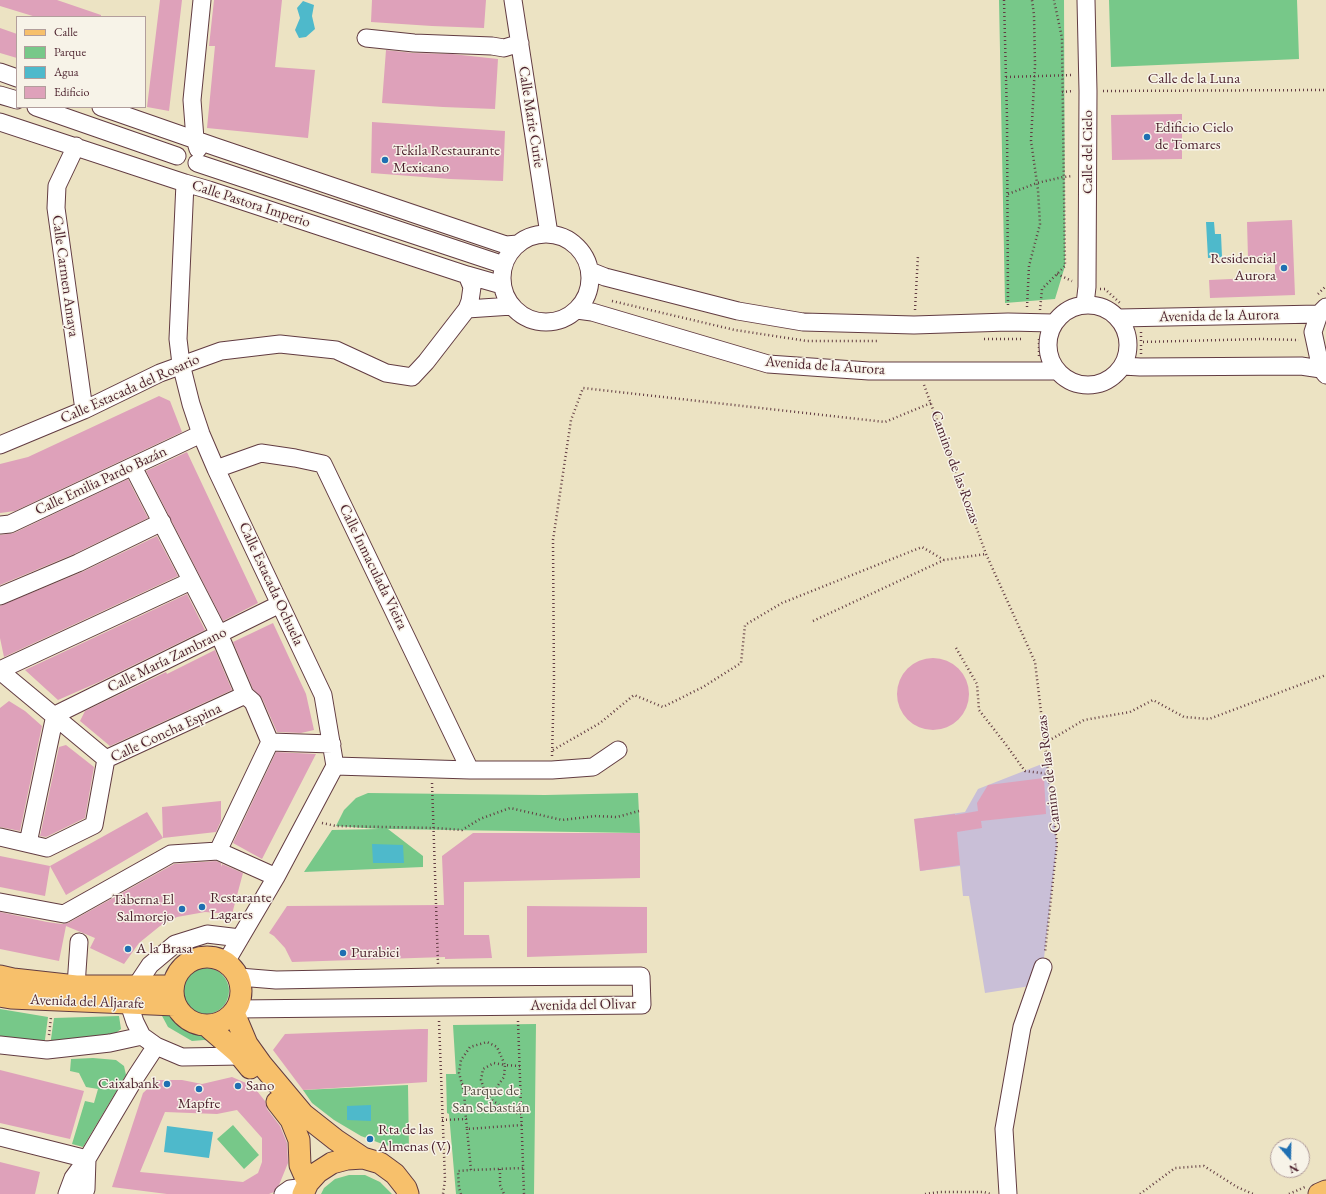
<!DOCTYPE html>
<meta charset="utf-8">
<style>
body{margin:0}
#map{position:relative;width:1326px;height:1194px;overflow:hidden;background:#ece3c3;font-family:"EB Garamond",serif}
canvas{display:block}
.legend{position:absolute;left:16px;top:16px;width:130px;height:92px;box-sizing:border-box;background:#f7f3e8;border:1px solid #b29e9c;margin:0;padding:5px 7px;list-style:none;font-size:12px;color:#4a1f2b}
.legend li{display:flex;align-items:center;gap:8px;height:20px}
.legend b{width:20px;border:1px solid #b29e9c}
.north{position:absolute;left:1270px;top:1138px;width:40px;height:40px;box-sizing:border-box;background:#f7f3e8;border:1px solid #b29e9c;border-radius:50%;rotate:160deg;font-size:11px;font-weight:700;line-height:16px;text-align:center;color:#4a1f2b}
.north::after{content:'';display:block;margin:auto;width:14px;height:18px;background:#1f6fb2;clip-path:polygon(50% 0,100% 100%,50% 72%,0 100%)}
</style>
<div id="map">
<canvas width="1326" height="1194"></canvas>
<ul class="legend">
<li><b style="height:5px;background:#f7c06b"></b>Calle</li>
<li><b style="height:11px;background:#77c889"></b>Parque</li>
<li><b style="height:11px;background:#4eb9cb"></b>Agua</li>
<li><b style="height:11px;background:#dea1ba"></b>Edificio</li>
</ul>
<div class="north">N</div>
</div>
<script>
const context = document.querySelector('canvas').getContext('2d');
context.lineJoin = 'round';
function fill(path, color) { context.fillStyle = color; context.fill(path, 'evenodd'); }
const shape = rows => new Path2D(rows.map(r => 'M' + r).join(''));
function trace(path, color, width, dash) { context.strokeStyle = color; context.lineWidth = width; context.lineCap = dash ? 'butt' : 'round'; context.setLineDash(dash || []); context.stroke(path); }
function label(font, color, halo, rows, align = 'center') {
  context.font = font + ' "EB Garamond",serif'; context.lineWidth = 3; context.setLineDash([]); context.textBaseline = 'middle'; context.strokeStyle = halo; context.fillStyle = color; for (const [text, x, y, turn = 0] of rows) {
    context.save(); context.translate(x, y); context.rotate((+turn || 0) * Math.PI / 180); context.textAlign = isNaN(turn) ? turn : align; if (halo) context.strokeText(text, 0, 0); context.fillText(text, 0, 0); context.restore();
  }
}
const industrial = shape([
 [1047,762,1057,844,1043,967,1037,985,985,993,969,896,963,896,960,866,920,871,915,819,965,812,978,789]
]);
const green = shape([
 [999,0,1064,0,1065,266,1055,299,1005,303],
 [1109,0,1297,0,1299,59,1111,67],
 [368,793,545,795,638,793,640,833,388,829,423,856,423,867,304,872,332,830,379,829,336,826,344,810,356,798],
 '183 991a23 23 0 1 1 46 0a23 23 0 1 1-46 0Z',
 [0,1009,48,1017,44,1047,0,1041],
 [162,1013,169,1015,184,1028,195,1034,209,1034,217,1042,204,1040,192,1041,168,1027,161,1014],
 [119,1016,121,1029,108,1039,50,1046,54,1018],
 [536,1024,534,1194,456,1194,449,1114,447,1113,446,1074,456,1074,453,1025],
 [93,1058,116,1060,124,1066,126,1075,83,1147,72,1144,85,1101,94,1103,98,1089,86,1087,79,1073,70,1071,71,1059],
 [408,1085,409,1151,385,1145,361,1136,334,1120,312,1103,303,1090],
 [233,1125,259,1155,244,1169,217,1139],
 [349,1175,365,1175,380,1182,392,1194,321,1194,324,1188,335,1179]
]);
const water = shape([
 [303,1,314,5,312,16,315,29,306,37,299,38,295,30,300,18,297,8],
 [1206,222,1214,222,1215,234,1221,234,1222,257,1208,258],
 [372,844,403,845,404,863,373,863],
 [371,1105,371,1121,347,1120,347,1106],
 [167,1126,213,1132,209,1158,164,1152]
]);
const building = shape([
 [0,0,57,0,101,15,101,17,36,17,0,6],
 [160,0,182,0,169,111,147,107],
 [214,0,282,0,275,67,315,70,308,138,207,128,215,46,209,46],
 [372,0,486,0,484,28,432,26,371,22],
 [0,28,17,34,17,58,0,53],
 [386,50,413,53,452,54,498,59,495,109,443,107,382,103],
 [1182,114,1182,159,1112,160,1111,115],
 [372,122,505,131,503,181,450,179,371,173],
 [1292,220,1295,295,1210,298,1209,280,1275,277,1275,257,1248,258,1247,222],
 [159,396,170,401,182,432,15,511,0,513,0,464,28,457],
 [187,452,258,603,223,621,146,471],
 [128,479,148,518,74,554,0,585,0,535,14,533],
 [157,536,178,576,4,657,0,638,0,606,82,572],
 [187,594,205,630,99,682,58,700,25,670],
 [273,623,306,694,314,730,301,733,277,732,262,698,253,689,233,642],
 [215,650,232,690,110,746,80,721,85,711,166,672,167,674],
 '897 694a36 36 0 1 1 72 0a36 36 0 1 1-72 0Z',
 [9,701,25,711,42,726,20,831,0,827,0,708],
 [66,745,94,767,85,818,46,837,40,836,59,747],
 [276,752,316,754,262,859,233,843],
 [1044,778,1046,814,981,821,982,828,957,832,960,865,920,871,914,819,955,814,955,815,978,811,977,803,988,785],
 [221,801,221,821,216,832,163,838,162,807],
 [147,812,163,838,66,895,50,866],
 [473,833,640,833,640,878,464,882,464,935,489,935,492,958,445,959,445,957,292,962,285,948,274,936,269,933,287,906,444,905,442,856],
 [0,856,50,866,45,896,0,887],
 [216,861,221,863,221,867,222,864,243,873,232,914,205,912,177,917,160,926,139,943,124,964,90,948,95,938,66,926,59,961,0,949,0,912,47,922,62,924,68,923,174,864],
 [527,906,647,907,647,953,527,957],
 [420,1029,428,1029,427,1082,303,1090,273,1050,285,1034],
 [0,1070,84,1091,70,1139,0,1123],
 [232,1077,253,1086,265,1101,267,1109,280,1126,287,1143,288,1163,279,1185,274,1192,269,1194,167,1194,112,1187,143,1093,157,1080,182,1080,202,1084],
 [237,1110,262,1138,262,1162,258,1173,243,1182,140,1172,165,1112,217,1114],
 [0,1162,40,1172,35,1194,0,1194]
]);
const path = shape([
 [1004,0,1007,117,1008,307],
 [1006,77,1073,75],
 [1103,91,1326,90],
 [1062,92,1074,91],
 [1008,194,1037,183,1063,177,1073,176],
 [1057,274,1072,281],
 [1100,289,1105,289,1121,304],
 [1318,294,1326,286],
 [612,301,735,330,807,341,879,341],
 [1027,307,1029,266,1040,224,1038,190,1031,141,1035,65,1034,15,1032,0],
 [915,310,918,255],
 [1040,310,1042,289,1065,266,1062,38,1054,0],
 [1141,332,1141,342,1261,339,1299,340],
 [984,339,1023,339],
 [1039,339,1039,356],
 [1141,354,1141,342],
 [924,385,986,554,1035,662,1057,844,1045,952],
 [813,621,944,560,986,554],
 [956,648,977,684,979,710,1007,746,1025,771,1049,774],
 [1045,743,1084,720,1130,712,1153,700,1184,717,1209,719,1326,675],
 [553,750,600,723,634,695,663,707,703,687,741,663,745,625,782,603,922,547,944,560],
 [552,756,554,681,553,540,571,420,583,388,885,422,931,403],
 [432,783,438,964],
 [322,823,336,826,434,828,462,830,480,819,510,808,562,820,596,816,617,817,639,811],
 [439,1021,445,1180,443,1194],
 [518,1021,524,1194],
 [49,1035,51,1017],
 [520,1066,505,1065,497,1047,487,1042,470,1047,461,1060,459,1073,462,1084,475,1090,485,1092,496,1088,504,1077,505,1065,494,1063,483,1069,481,1080,485,1092,493,1101,507,1110,521,1114],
 [462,1084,464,1092,466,1119],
 [442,1120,466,1119,467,1129,522,1125],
 [467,1129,471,1170,523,1168],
 [500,1169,500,1185,504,1194],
 [461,1194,459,1188,458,1171,471,1170],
 [925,1194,940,1192,984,1192,991,1194],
 [1140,1194,1175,1168,1204,1166,1237,1187,1253,1194],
 [1289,1194,1305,1187]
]);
const minor = shape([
 [513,0,549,234],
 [366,38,414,43,492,46,504,48,520,43],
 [0,72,17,78],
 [0,95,17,100],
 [36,107,177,156],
 [101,107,216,147,506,245,518,244],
 [0,122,185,183,209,190,467,275,502,285],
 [76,146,57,186,56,208,84,410],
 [198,149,195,139,192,100,202,0],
 [197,163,504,265],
 [185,183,178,339,181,364,191,404,201,434,216,469,323,695,335,766,276,877,226,962],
 '502 278a44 44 0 1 1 88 0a44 44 0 1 1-88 0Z',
 [590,271,605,277,738,311,803,322,914,325,1008,322,1053,323],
 [1085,304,1087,287,1088,91,1086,0],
 '1048 345a40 40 0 1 1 80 0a40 40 0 1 1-80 0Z',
 [1326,307,1319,314,1313,332,1321,369,1326,375],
 [467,309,470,301,472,287,467,275],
 [577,310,592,312,768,364,869,371,1057,371],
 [1119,318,1319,314],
 [1123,366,1140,367,1301,366,1321,369],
 [0,445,84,410,160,373,221,351,280,344,336,350,386,373,412,377,426,362,467,309,512,306],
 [133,467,219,634,245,695,253,702,270,742,332,744],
 [216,469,261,453,295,458,323,464,470,770],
 [0,525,10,524,201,434],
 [0,596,78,563,162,522],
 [0,670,191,581],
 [0,671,106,759],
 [335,766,470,770,552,770,593,767,618,750],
 [0,837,47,848,94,825,106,759,245,695],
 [28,843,55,715,280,604],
 [218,851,270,742],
 [0,902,64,914,171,854,218,851,276,877],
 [76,986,79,942],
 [136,986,150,965,175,944,207,934,240,938],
 [129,1004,135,1022,142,1036,156,1046,182,1057,241,1056],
 [236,1009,642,1005,641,976,438,977,276,980,239,977],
 [0,1045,47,1050,110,1043,142,1036],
 [0,1137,87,1159,135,1078,156,1046],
 [67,1194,73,1178,87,1159,86,1189,84,1194],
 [283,1194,290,1189,306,1187],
 [1008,1194,1004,1129,1022,1027,1043,967]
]);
const major = shape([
 '173 991a34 34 0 1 1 68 0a34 34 0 1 1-68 0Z',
 [0,976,13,979,76,986,173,986],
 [0,996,11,998,175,1005],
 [234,1013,247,1044,262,1065,303,1114,336,1140,363,1158],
 [207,1026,237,1052,250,1068],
 [277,1102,291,1120,299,1140,300,1165,308,1183],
 [303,1194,308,1183,318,1172,332,1163,347,1159,363,1158,380,1163,395,1174,406,1188,408,1194],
 [1319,1194,1326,1191]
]);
const markers = [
 [1147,137,4,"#1f6fb2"],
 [385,160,4,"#1f6fb2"],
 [1284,268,4,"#1f6fb2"],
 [202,907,4,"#1f6fb2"],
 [182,909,4,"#1f6fb2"],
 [128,949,4,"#1f6fb2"],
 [343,953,4,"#1f6fb2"],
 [167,1084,4,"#1f6fb2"],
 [238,1086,4,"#1f6fb2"],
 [199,1089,4,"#1f6fb2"],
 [370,1139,4,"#1f6fb2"]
];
const streetNames = [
 ["Calle de la Luna",1194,79],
 ["Calle Marie Curie",531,117,81],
 ["Calle del Cielo",1088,152,-90],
 ["Calle Pastora Imperio",251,204,18],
 ["Calle Carmen Amaya",65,276,82],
 ["Avenida de la Aurora",1219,316,-1],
 ["Avenida de la Aurora",825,366,4],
 ["Calle Estacada del Rosario",130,389,-24],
 ["Camino de las Rozas",955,467,70],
 ["Calle Emilia Pardo Bazán",101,481,-25],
 ["Calle Inmaculada Vieira",373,567,64],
 ["Calle Estacada Ochuela",271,584,65],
 ["Calle María Zambrano",167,660,-26],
 ["Calle Concha Espina",166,733,-25],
 ["Camino de las Rozas",1049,774,-97],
 ["Avenida del Aljarafe",87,1002,2],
 ["Avenida del Olivar",583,1005,-1]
];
const poiNames = [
 ["Edificio Cielo",1155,128],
 ["de Tomares",1155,145],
 ["Tekila Restaurante",393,151],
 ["Mexicano",393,168],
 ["Residencial",1276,259,"right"],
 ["Aurora",1276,276,"right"],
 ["Restarante",210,898],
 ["Lagares",210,915],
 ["Taberna El",174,900,"right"],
 ["Salmorejo",174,917,"right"],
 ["A la Brasa",136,949],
 ["Purabici",351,953],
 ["Caixabank",159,1084,"right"],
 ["Sano",246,1086],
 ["Mapfre",199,1104,"center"],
 ["Rta de las",378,1130],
 ["Almenas (V)",378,1147]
];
const parkNames = [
 ["Parque de",491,1091],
 ["San Sebastián",491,1108]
];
fill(industrial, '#c9bfd7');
fill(green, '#77c889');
fill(water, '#4eb9cb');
fill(building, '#dea1ba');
trace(minor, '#623c42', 19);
trace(major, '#623c42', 23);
trace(path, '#623c42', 2.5, [1, 3]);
trace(minor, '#fff', 17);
trace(major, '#f7c06b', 21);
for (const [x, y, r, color] of markers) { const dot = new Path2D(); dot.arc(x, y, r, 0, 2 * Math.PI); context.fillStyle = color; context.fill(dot); trace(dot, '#f7f3e8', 1.5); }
label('15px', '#4a1f2b', '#f7f3e8', streetNames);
label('15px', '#4a1f2b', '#f7f3e8', poiNames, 'left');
label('15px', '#585247', '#f7f3e8', parkNames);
</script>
